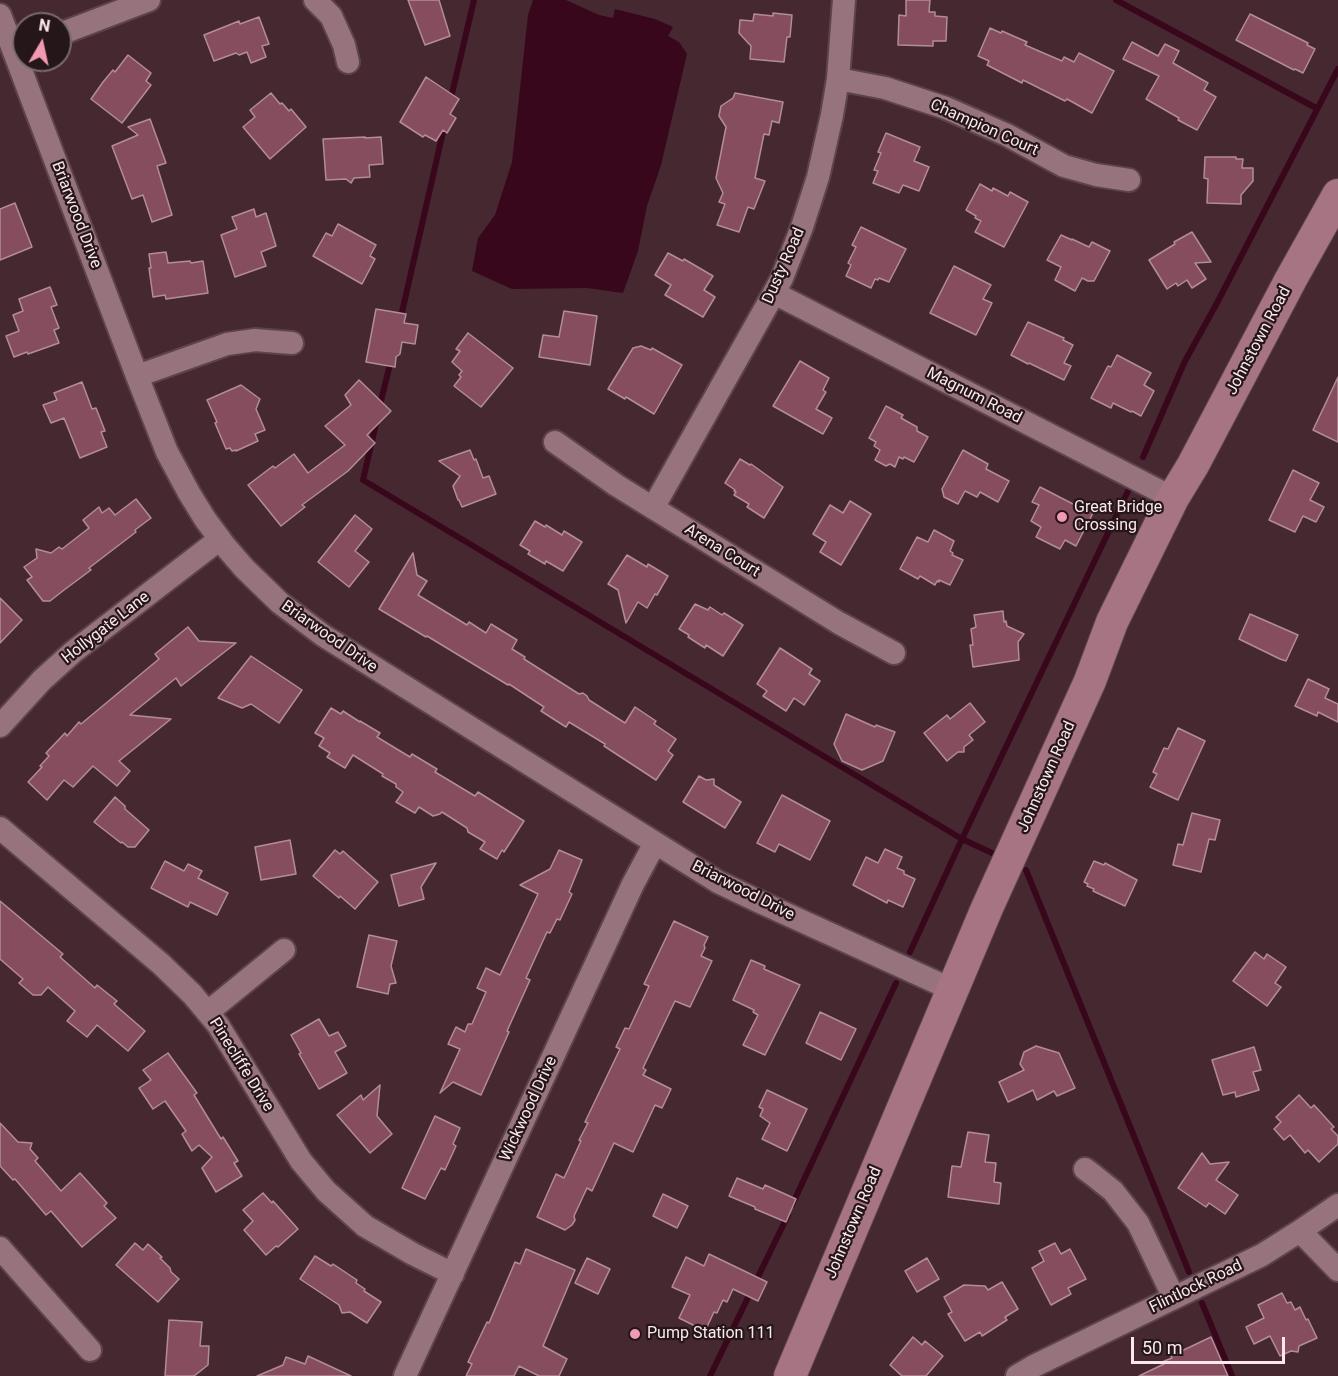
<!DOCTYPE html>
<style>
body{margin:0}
#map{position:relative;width:1338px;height:1376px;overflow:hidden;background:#462831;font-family:Roboto,sans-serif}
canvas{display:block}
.north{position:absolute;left:12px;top:12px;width:60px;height:60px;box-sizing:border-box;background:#241619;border:2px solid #7a6a6d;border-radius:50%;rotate:9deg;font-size:16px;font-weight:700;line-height:24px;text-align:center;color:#fce7ec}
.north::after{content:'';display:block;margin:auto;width:21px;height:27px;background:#f19ab2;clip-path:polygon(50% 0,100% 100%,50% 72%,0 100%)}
.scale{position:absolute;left:1131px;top:1337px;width:154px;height:27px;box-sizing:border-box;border:3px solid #fce7ec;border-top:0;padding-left:8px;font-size:18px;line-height:21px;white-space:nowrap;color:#fce7ec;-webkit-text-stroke:4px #241619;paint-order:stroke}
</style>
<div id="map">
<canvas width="1338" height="1376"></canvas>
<div class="north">N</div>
<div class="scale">50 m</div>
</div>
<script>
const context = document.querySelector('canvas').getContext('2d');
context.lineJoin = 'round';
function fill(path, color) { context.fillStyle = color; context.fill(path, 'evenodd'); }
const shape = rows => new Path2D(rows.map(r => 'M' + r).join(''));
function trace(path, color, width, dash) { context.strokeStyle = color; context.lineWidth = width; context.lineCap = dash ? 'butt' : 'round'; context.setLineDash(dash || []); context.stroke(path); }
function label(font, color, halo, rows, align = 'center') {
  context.font = font + ' Roboto,sans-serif'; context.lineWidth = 4.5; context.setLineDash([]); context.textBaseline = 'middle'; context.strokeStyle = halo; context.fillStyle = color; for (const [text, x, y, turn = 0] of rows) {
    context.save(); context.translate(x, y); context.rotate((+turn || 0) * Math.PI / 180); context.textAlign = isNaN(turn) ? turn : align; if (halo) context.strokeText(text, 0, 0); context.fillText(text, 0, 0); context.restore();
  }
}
const water = shape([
 [533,0,566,0,599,15,613,18,615,9,655,19,673,27,668,36,679,42,687,54,661,165,647,206,638,251,623,293,587,288,512,289,472,271,478,238,495,215,512,162,528,15]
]);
const stream = shape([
 [1116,0,1316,108],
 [450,102,474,0],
 [400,321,445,123],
 [379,409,391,360],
 [377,419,363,480,962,839,992,853],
 [1143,457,1185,361,1217,303,1338,69],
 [1026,870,1189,1272],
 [910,952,962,839,1128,491],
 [792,1205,896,983],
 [1202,1303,1232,1376],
 [710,1376,788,1215]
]);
const building = shape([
 [408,0,439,0,450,36,425,45,408,0],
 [906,0,930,0,929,12,935,12,935,16,947,17,946,41,933,41,933,46,898,45,899,15,906,16,906,0],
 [773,13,792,15,790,37,787,37,784,62,750,59,751,46,739,33,740,20,753,21,754,14,773,16,773,13],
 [1250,14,1308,43,1307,45,1315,49,1303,73,1295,69,1294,70,1236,40,1250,14],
 [259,17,269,44,262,46,266,57,251,63,247,52,239,55,236,53,214,61,204,35,239,21,240,24,259,17],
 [990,28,1001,33,1002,31,1027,42,1025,45,1062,61,1064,57,1074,62,1079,53,1114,71,1092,113,1067,99,1065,101,1023,80,1022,83,987,65,989,61,978,56,990,28],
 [1132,42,1158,56,1165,44,1179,51,1173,63,1208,83,1204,90,1216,97,1197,130,1178,120,1179,118,1146,99,1159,76,1123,59,1132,42],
 [128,55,151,73,146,81,151,85,122,123,91,99,103,82,113,70,115,72,128,55],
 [426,77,459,99,450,114,456,118,447,133,443,130,436,141,425,135,423,137,400,122,426,77],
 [271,93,280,104,282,103,289,111,291,109,306,127,270,159,243,127,255,117,250,110,271,93],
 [735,93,783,102,779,123,772,121,769,135,764,134,755,178,765,181,754,209,748,207,739,232,717,225,725,204,719,202,723,193,716,178,726,127,719,116,721,106,733,98,735,93],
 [150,119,166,163,157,166,172,215,152,222,143,195,132,199,112,146,138,135,128,127,150,119],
 [886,133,920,147,914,161,929,167,919,191,903,185,899,193,873,183,878,171,874,170,881,153,878,152,886,133],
 [365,137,365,138,381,137,383,164,369,165,370,177,354,178,351,183,346,179,326,180,323,139,365,137],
 [1205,157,1236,157,1236,159,1243,159,1242,168,1253,168,1253,181,1241,195,1241,204,1207,203,1208,179,1204,178,1205,157],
 [980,184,992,191,993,188,1008,196,1010,192,1028,202,1004,247,975,232,981,221,975,218,976,216,966,210,980,184],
 [15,203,32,247,0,260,0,209,15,203],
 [254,209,256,217,266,213,276,246,261,252,266,266,235,277,221,235,237,229,232,217,254,209],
 [338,224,376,245,370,256,375,259,362,284,313,256,326,233,332,236,338,224],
 [861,227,906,249,889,282,879,278,878,280,875,279,871,288,846,276,851,265,848,263,856,247,852,245,861,227],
 [1192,232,1211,262,1195,263,1206,279,1192,288,1187,280,1178,286,1176,283,1167,289,1149,260,1175,244,1174,242,1192,232],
 [1061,235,1072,240,1072,239,1089,247,1092,242,1110,251,1094,281,1088,281,1082,278,1075,291,1055,280,1061,267,1047,260,1061,235],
 [166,252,168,263,190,261,191,263,203,261,208,293,166,299,165,295,153,297,149,268,151,268,149,254,166,252],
 [668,253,683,261,684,259,713,276,704,290,715,297,703,317,665,295,671,285,655,275,668,253],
 [954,266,991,285,983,299,992,303,976,335,930,313,954,266],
 [50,287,57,305,51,307,59,328,54,330,59,343,28,354,27,352,14,357,6,336,19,331,13,315,23,311,19,299,50,287],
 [376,309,406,314,404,323,418,325,415,344,402,342,400,354,396,357,395,367,366,362,376,309],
 [564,311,597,316,590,365,539,357,543,335,559,337,564,311],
 [1028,322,1064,338,1063,340,1073,345,1064,363,1071,366,1064,380,1029,363,1028,364,1011,355,1028,322],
 [468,333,513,368,481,407,454,386,461,377,459,375,462,371,452,362,460,351,456,349,468,333],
 [641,346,651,350,652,348,682,365,654,414,626,397,625,399,608,389,633,348,641,346],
 [1117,355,1151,373,1144,385,1154,391,1141,416,1132,411,1131,412,1113,403,1111,408,1091,398,1108,366,1111,367,1117,355],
 [800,361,829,378,823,390,826,392,816,409,832,418,823,434,773,406,800,361],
 [1338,377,1338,442,1313,430,1338,377],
 [359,380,391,411,367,435,375,443,348,471,302,505,305,507,281,526,248,485,273,466,275,468,294,454,308,473,345,445,325,426,351,405,345,395,359,380],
 [82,382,92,409,96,408,105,431,101,432,107,447,80,458,64,418,51,423,43,405,57,400,54,393,82,382],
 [241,385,260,399,256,409,265,430,255,434,258,441,236,451,236,450,232,451,230,448,226,449,215,423,217,422,207,400,241,385],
 [886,406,903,415,901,418,917,427,917,431,928,437,914,462,904,457,903,459,899,457,895,467,890,464,886,466,875,460,880,450,874,446,876,442,869,438,886,406],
 [470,450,474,460,476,459,483,478,489,476,496,494,462,507,459,500,458,500,453,486,460,476,439,461,470,450],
 [963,450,988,464,986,469,1009,481,998,502,980,492,977,497,965,491,958,504,944,497,942,489,963,450],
 [740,459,750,465,751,464,783,487,764,518,747,507,749,504,734,495,736,492,734,491,735,490,725,483,740,459],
 [1293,470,1319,483,1310,500,1324,507,1316,522,1303,516,1295,532,1269,520,1293,470],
 [1040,487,1075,505,1076,503,1093,513,1076,546,1065,540,1060,549,1036,537,1041,527,1031,521,1039,505,1032,502,1040,487],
 [136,499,151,518,135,530,136,532,89,568,91,570,64,590,50,601,43,601,27,580,32,577,24,567,37,558,36,549,51,553,59,547,62,549,89,528,83,520,99,507,102,513,109,508,115,515,136,499],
 [850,501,871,514,841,565,820,552,826,542,813,534,830,505,843,513,850,501],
 [355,515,372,529,355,551,369,562,349,587,318,562,355,515],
 [535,521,545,527,546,525,562,535,564,531,582,542,563,571,546,561,545,564,528,554,530,551,520,545,535,521],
 [934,530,954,541,950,551,953,553,952,555,963,560,950,585,939,580,939,582,937,581,935,585,920,576,918,579,900,569,917,537,928,542,934,530],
 [413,553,417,575,427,581,418,595,467,625,469,622,486,633,491,624,517,640,512,649,525,657,524,659,579,694,583,693,587,696,589,700,625,723,635,707,656,721,654,724,676,739,668,751,673,755,656,780,604,746,605,744,569,722,566,727,541,711,544,707,509,684,508,685,427,636,426,637,379,609,413,553],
 [627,555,647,567,648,564,668,576,657,595,655,594,647,608,638,602,626,623,618,590,608,584,627,555],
 [0,598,22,620,0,643,0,598],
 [695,604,708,610,710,607,722,615,724,613,743,625,723,656,706,645,705,648,688,637,689,635,679,629,695,604],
 [1003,611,1004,622,1006,621,1007,626,1024,634,1018,642,1019,660,973,667,970,645,973,645,971,629,976,627,974,615,1003,611],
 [1250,614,1298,635,1286,661,1280,659,1239,639,1250,614],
 [188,627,199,641,236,643,181,686,176,678,130,715,171,719,119,761,130,771,117,786,93,766,73,787,64,780,47,800,28,782,42,767,40,766,49,756,46,753,65,733,67,736,79,722,81,724,159,659,155,654,188,627],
 [780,648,812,669,809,674,820,681,804,705,794,698,786,711,763,696,767,691,757,684,780,648],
 [251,656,302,690,279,723,251,704,242,708,218,698,251,656],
 [1308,679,1329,689,1325,698,1338,704,1338,722,1318,712,1317,716,1295,706,1308,679],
 [970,703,985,722,969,735,973,740,964,747,964,752,958,752,947,761,924,733,947,715,950,719,970,703],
 [331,708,341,714,343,711,360,722,360,721,380,733,377,737,410,757,412,754,437,769,435,772,475,796,478,792,524,821,504,852,502,850,497,859,480,849,485,842,468,832,467,828,442,812,440,814,433,816,419,807,415,813,396,802,403,792,396,787,396,784,382,776,383,774,353,755,345,768,327,757,330,753,319,746,324,738,315,733,331,708],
 [846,714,875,727,876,725,895,732,883,761,862,770,842,761,834,744,846,714],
 [1178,728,1205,741,1178,800,1150,787,1157,774,1153,772,1164,748,1168,749,1178,728],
 [699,776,706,780,714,779,714,785,741,802,725,828,683,802,699,776],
 [782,795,830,821,810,860,779,844,775,852,757,843,782,795],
 [115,797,125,806,125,809,149,830,135,847,128,847,122,842,121,843,94,822,115,797],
 [1192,813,1220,820,1215,840,1209,839,1201,872,1173,865,1178,844,1183,845,1192,813],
 [290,840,296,874,261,880,255,847,290,840],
 [885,849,902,857,897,868,904,871,904,874,915,879,903,907,888,900,887,903,853,885,866,857,878,863,885,849],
 [335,850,340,854,343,851,378,882,355,909,340,896,339,898,313,876,335,850],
 [559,850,582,860,569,892,572,894,560,920,557,919,550,933,547,932,526,978,530,980,507,1031,509,1032,481,1095,453,1082,440,1093,460,1049,448,1044,456,1027,465,1032,468,1024,472,1024,486,992,477,988,486,968,500,975,538,894,520,885,550,869,559,850],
 [165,861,184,871,188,864,202,871,198,878,228,893,217,915,190,902,188,907,151,888,165,861],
 [1094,861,1104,865,1105,863,1137,880,1125,906,1093,891,1094,889,1087,886,1088,884,1084,882,1094,861],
 [436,863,421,887,424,899,399,906,391,875,436,863],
 [0,901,63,954,60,957,95,988,97,985,117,1001,114,1004,145,1031,128,1051,97,1025,87,1037,67,1021,75,1011,48,987,41,995,33,995,19,983,23,979,0,959,0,901],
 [674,921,708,937,704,945,705,948,701,956,712,961,690,1007,675,1001,643,1068,646,1070,643,1075,671,1089,662,1108,655,1105,633,1152,614,1143,592,1191,587,1188,574,1216,575,1220,572,1225,565,1230,537,1217,556,1174,564,1178,581,1141,579,1140,588,1123,585,1122,620,1049,616,1047,625,1028,629,1029,649,986,644,984,674,921],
 [369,935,397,941,391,966,396,983,390,984,388,994,357,987,369,935],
 [1255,952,1264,959,1267,954,1286,967,1275,983,1281,987,1267,1006,1233,981,1255,952],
 [751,960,765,966,764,969,800,985,765,1055,743,1045,758,1015,753,1012,754,1010,733,1000,751,960],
 [820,1012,856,1029,841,1060,806,1043,820,1012],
 [319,1019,329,1036,338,1032,346,1046,335,1052,347,1073,319,1089,299,1054,301,1053,291,1035,319,1019],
 [1036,1046,1059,1053,1075,1088,1057,1096,1054,1091,1037,1100,1033,1090,1008,1102,999,1082,1024,1070,1020,1064,1024,1052,1036,1046],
 [1254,1047,1261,1070,1253,1072,1259,1090,1236,1097,1235,1092,1223,1095,1212,1060,1254,1047],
 [168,1053,197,1093,194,1095,221,1139,223,1137,238,1161,234,1163,242,1176,216,1192,202,1168,212,1157,199,1145,192,1151,182,1134,186,1131,165,1101,153,1109,139,1088,151,1080,143,1070,168,1053],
 [380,1085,377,1116,392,1134,370,1153,337,1115,361,1095,363,1100,380,1085],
 [767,1090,807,1109,787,1151,762,1139,770,1123,760,1116,763,1109,759,1107,767,1090],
 [1299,1095,1311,1108,1314,1105,1334,1127,1331,1129,1338,1136,1338,1144,1319,1162,1308,1150,1305,1153,1290,1135,1284,1140,1274,1129,1281,1122,1276,1117,1299,1095],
 [435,1116,460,1128,453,1144,456,1146,445,1170,441,1168,425,1199,402,1188,435,1116],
 [0,1123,18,1142,32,1143,30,1149,38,1158,35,1161,61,1191,80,1173,107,1203,104,1206,116,1218,82,1247,51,1211,46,1215,15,1179,13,1180,0,1166,0,1123],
 [968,1132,989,1135,985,1162,996,1163,994,1182,1001,1183,999,1204,948,1197,952,1166,961,1167,968,1132],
 [1202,1153,1210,1164,1229,1162,1216,1180,1238,1195,1225,1214,1209,1203,1206,1207,1178,1188,1202,1153],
 [737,1178,763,1189,765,1185,796,1199,786,1222,755,1209,755,1207,729,1196,737,1178],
 [263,1193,272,1203,273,1201,298,1229,278,1247,276,1246,266,1255,244,1230,253,1221,243,1210,263,1193],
 [663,1194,688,1206,677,1228,653,1216,663,1194],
 [135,1243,143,1250,148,1244,162,1257,160,1258,170,1268,171,1272,179,1279,158,1302,116,1265,135,1243],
 [1055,1243,1061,1254,1070,1249,1086,1279,1068,1288,1071,1294,1051,1305,1032,1268,1044,1261,1039,1251,1055,1243],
 [526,1249,575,1270,543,1346,567,1359,559,1376,539,1376,519,1366,514,1376,466,1376,472,1364,468,1362,487,1322,489,1323,515,1262,520,1264,526,1249],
 [709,1254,767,1282,758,1301,733,1289,727,1302,723,1300,717,1313,714,1312,705,1331,679,1318,690,1295,672,1287,686,1257,704,1266,709,1254],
 [315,1256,331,1266,333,1264,357,1280,356,1283,365,1289,364,1291,381,1302,367,1323,350,1312,342,1313,339,1305,300,1279,315,1256],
 [587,1258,610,1269,598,1294,575,1283,587,1258],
 [927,1258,939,1279,917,1292,905,1271,927,1258],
 [1002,1282,1018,1309,1005,1317,1007,1320,982,1336,980,1332,965,1341,948,1314,952,1312,944,1297,964,1285,985,1286,988,1290,1002,1282],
 [1282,1293,1287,1303,1291,1302,1295,1310,1300,1307,1306,1320,1308,1319,1317,1338,1299,1346,1298,1352,1291,1351,1280,1356,1270,1336,1254,1344,1246,1327,1264,1318,1258,1305,1282,1293],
 [169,1320,202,1322,200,1346,209,1346,208,1365,194,1376,165,1376,169,1320],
 [913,1337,922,1345,925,1341,943,1356,926,1376,902,1376,890,1365,913,1337],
 [1211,1337,1228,1376,1139,1376,1164,1364,1162,1362,1172,1358,1171,1356,1211,1337],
 [308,1356,351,1376,257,1376,283,1365,286,1357,305,1364,308,1356]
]);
const minor = shape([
 [315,0,331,16,344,45,348,62],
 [0,15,137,376,167,452,189,493,205,519,225,546,244,568,280,603,324,636,718,882,760,902,953,990],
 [60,34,149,0],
 [838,79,885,88,946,108,1007,135,1064,166,1096,175,1129,180],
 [774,293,1173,498],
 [137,376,227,344,255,340,292,343],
 [555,442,616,485,839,623,894,653],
 [653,508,774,293,782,278,802,227,818,177,832,115,838,79,844,0],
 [0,726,42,680,73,652,220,539],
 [0,828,161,964,192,994,218,1025,301,1161,326,1191,365,1226,413,1254,453,1274],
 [208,1012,284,950],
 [1085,1169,1093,1175,1113,1191,1138,1223,1174,1298],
 [1300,1231,1338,1270],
 [0,1248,90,1350],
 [405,1376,633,884,655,843],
 [1017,1376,1034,1366,1262,1255,1300,1231,1338,1205]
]);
const secondary = shape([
 [790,1376,987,908,1090,681,1112,622,1173,498,1193,465,1291,279,1338,195]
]);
const markers = [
 [1062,517,6,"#f19ab2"],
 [635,1334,6,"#f19ab2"]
];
const streetNames = [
 ["Champion Court",984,128,24],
 ["Briarwood Drive",76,215,69],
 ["Dusty Road",784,266,-66],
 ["Johnstown Road",1259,341,-62],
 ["Magnum Road",974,396,27],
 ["Arena Court",722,551,32],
 ["Hollygate Lane",106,628,-38],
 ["Briarwood Drive",329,637,35],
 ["Johnstown Road",1047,777,-66],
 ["Briarwood Drive",743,891,27],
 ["Pinecliffe Drive",241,1065,58],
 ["Wickwood Drive",529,1109,-65],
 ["Johnstown Road",854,1223,-67],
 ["Flintlock Road",1196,1287,-26]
];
const poiNames = [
 ["Great Bridge",1074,508],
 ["Crossing",1074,526],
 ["Pump Station 111",647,1334]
];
fill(water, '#39071b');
trace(stream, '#39071b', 6);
fill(building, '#864d5e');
trace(building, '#b28d97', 1.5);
trace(minor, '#5d444c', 26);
trace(secondary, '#5d444c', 34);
trace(minor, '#97747d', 22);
trace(secondary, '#a67482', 32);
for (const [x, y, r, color] of markers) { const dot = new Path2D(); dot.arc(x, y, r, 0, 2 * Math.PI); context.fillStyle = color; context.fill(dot); trace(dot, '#241619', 2); }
label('16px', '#fce7ec', '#241619', streetNames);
label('16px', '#fce7ec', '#241619', poiNames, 'left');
</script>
